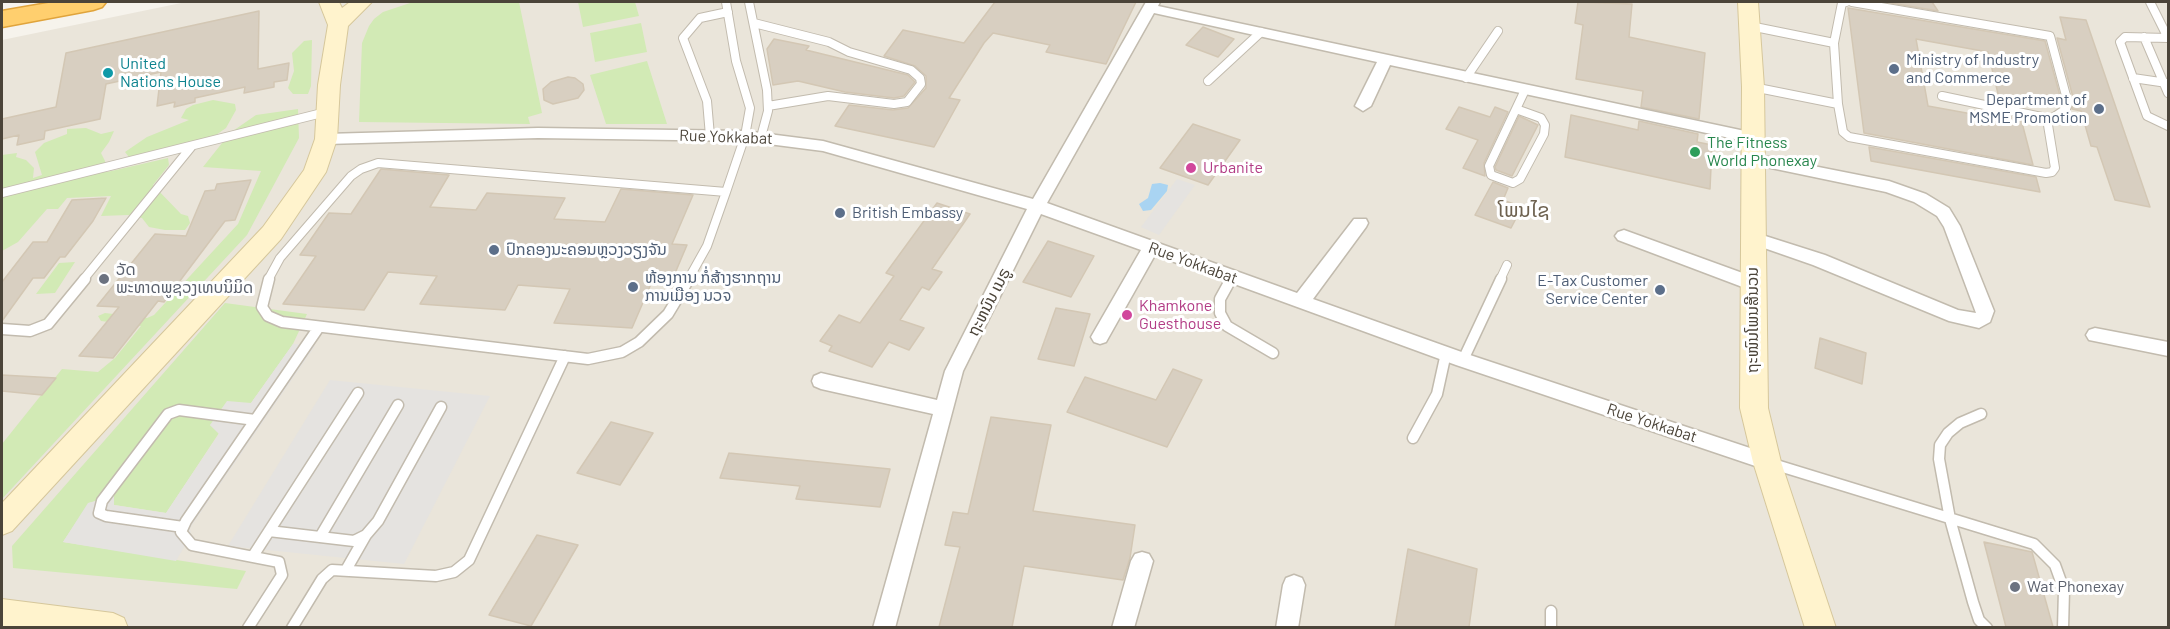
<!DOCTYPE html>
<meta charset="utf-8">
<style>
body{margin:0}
#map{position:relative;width:2170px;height:629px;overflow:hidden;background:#f6f3ec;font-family:Barlow,sans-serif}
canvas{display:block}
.frame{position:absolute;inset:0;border:3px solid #4b4439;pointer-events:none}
</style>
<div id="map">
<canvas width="2170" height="629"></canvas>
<div class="frame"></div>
</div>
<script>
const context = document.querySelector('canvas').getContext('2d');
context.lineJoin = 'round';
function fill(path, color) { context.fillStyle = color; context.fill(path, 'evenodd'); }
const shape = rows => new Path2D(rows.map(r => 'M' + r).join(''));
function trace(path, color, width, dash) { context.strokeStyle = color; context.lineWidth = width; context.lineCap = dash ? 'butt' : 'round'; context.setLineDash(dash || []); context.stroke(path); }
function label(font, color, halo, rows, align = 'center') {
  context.font = font + ' Barlow,"Noto Sans Lao",sans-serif'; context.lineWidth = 6; context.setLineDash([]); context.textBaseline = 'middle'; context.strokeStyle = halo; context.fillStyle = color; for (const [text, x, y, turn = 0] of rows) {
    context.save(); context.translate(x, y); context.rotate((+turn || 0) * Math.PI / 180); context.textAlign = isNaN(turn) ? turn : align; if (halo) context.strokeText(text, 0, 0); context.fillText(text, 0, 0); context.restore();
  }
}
const residential = shape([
 [186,2,2168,2,2168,627,2,627,2,40]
]);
const green = shape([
 [413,2,519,2,542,113,528,117,530,124,359,122,362,43,369,26,374,19,383,12],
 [578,2,635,2,639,16,583,27],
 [641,23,647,52,595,62,590,33],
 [312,40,311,86,308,94,293,94,288,88,294,71,292,53,304,41],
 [647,61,667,124,606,124,590,75],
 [213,100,235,104,236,110,226,128,216,135,202,141,142,156,129,157,125,152,147,137,189,120,181,118,186,109,193,105],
 [298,109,299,138,247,235,2,499,2,444,62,369,98,372,115,358,141,326,101,321,98,316,105,313,147,318,154,315,238,224,261,171,203,167,230,133,256,115],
 [86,128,101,134,114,131,109,142,101,153,105,161,107,172,168,158,169,165,153,185,181,214,188,216,190,223,185,230,165,230,149,227,142,218,128,215,101,216,111,196,67,198,58,209,47,209,18,242,2,251,2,155,17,153,16,157,26,160,34,168,33,178,42,175,35,152,44,143,67,134,67,129],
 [75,262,55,293,36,294,59,263],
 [225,303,307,314,293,344,251,403,210,425,219,433,166,513,114,505,114,496,89,503,63,542,246,571,237,589,13,568,12,546]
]);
const parking = shape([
 [1177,179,1195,185,1159,235,1141,227],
 [293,344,315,346,190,528,191,535,176,561,63,542,88,503,114,496,114,505,166,513,219,434,210,425,227,401,251,403],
 [330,380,490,396,404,564,228,546]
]);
const water = shape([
 [1160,183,1168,185,1167,191,1151,210,1143,211,1139,204,1148,198,1152,184]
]);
const building = shape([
 [995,2,1136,2,1106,64,1046,52,1050,45,993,33,984,43,949,98,960,100,934,147,835,126,849,105,893,110,908,108,926,88,926,76,915,66,884,56,903,30,964,43,995,2],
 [1578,2,1632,4,1629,37,1705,53,1699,119,1641,107,1643,91,1576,79,1583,25,1575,23,1578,2],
 [1885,2,1932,2,1938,11,1885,2],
 [1848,8,2045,41,2062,103,2059,107,2016,99,2018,106,2000,102,1988,52,1916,39,1928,106,2005,120,2003,115,2021,119,2033,165,1864,133,1848,8],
 [259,11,258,69,289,63,287,80,274,82,274,87,244,93,245,87,195,98,195,102,174,107,175,102,157,106,161,72,106,84,100,119,45,131,44,139,17,145,19,135,2,139,2,119,56,107,66,53,259,11],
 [2060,17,2086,20,2150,207,2115,200,2097,147,2091,146,2081,111,2072,109,2074,101,2057,38,2066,40,2060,17],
 [1203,27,1234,39,1218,57,1186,45,1203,27],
 [774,39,809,46,806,50,908,75,915,82,904,96,894,98,845,92,798,81,773,85,767,49,774,39],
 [568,77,575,78,583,84,584,90,578,98,553,104,544,100,543,89,551,82,568,77],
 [1459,107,1490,117,1495,107,1508,112,1484,163,1485,176,1463,168,1478,140,1446,129,1459,107],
 [1571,115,1638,130,1639,121,1698,134,1697,142,1712,145,1710,189,1565,157,1571,115],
 [1519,116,1538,125,1512,176,1496,170,1495,167,1519,116],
 [1193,124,1240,140,1208,185,1160,168,1193,124],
 [1869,147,2036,177,2040,192,1871,161,1869,147],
 [381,169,449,175,430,207,476,210,487,193,565,198,554,219,605,222,621,189,693,195,672,244,687,245,673,278,654,277,632,328,554,323,570,289,518,285,505,310,420,304,437,276,388,272,364,310,283,304,316,256,300,255,329,213,351,214,381,169],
 [251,180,235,220,225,221,164,302,158,301,113,358,79,356,119,307,97,306,155,234,186,236,205,191,215,190,217,184,251,180],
 [1493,182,1508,188,1503,200,1522,207,1511,228,1475,215,1493,182],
 [106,198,93,221,65,257,60,257,44,278,33,278,2,321,2,282,33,242,47,242,72,200,106,198],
 [937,203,970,214,932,269,942,272,929,290,922,287,900,320,924,328,909,350,889,342,872,367,829,351,832,346,820,341,839,315,860,323,894,276,886,273,937,203],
 [1048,241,1094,256,1071,297,1023,282,1048,241],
 [1056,308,1090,314,1074,366,1038,359,1056,308],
 [1820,338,1866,353,1862,384,1815,368,1820,338],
 [1173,369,1202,380,1167,447,1067,412,1085,377,1156,400,1173,369],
 [2,375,56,378,42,395,2,391,2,375],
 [991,417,1051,425,1033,511,1135,525,1130,558,1123,580,1024,566,1012,627,939,627,960,547,945,545,953,512,968,514,991,417],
 [611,422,653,433,620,485,577,473,611,422],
 [729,453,890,469,880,507,796,499,800,486,720,478,729,453],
 [537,535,578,545,531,626,489,615,537,535],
 [1984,542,2032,552,2053,627,2006,627,1984,542],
 [1408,549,1477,569,1469,627,1395,627,1408,549]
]);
const laneFar1 = shape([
 [726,2,736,61,750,108,745,136,726,192],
 [749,2,767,90,768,111,761,137],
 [2150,2,2168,38],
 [754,23,829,42,849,52,911,70,920,78,921,84,907,102,894,104,828,96,768,106],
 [1750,26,1834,43],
 [2144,37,2168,93],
 [2168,38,2125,37,2120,42,2147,116,2168,126],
 [1466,78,1498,31],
 [2133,78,2167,83],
 [1208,81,1261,32],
 [1753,87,1838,104,1843,132,1849,137,2046,173,2052,172,2055,168,2048,125,2051,119,2066,109,2068,103,2050,36,1852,2],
 [1942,96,2051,119],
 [1838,104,1834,43,1842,3,1846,2],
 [1516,109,1541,118,1545,125,1544,134,1520,179,1513,183,1491,175,1489,166,1525,90],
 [710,136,707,101,683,38,700,18,728,12],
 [2,193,326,112],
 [83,280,192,146],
 [268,280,280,258,351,176,361,169,378,163,726,192],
 [688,280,707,246,726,192],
 [1230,280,1232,277],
 [1500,280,1507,265]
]);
const lane = shape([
 [269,279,262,307,268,316,282,322,588,359,622,352,639,342,668,314,689,279],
 [1231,279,1220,299,1220,313,1227,326,1273,353],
 [2,329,30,331,48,324,85,279],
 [1463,360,1501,279],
 [1981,414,1960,423,1948,433,1940,445,1939,459,1950,519,1973,602,1979,620,1987,628],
 [1413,438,1437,394,1446,353],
 [1773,464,2034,544,2055,565,2064,590,2063,628],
 [183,527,106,516,99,513,102,501,168,414,179,410,255,420],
 [269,531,354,541,366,535,378,521,441,407],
 [320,537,398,405],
 [253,556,358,393],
 [346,570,366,535],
 [1551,611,1551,628],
 [248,628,282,575,279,562,192,545,181,532,186,521,319,327],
 [292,628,322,579,332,570,436,576,454,572,469,560,565,356]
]);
const street = shape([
 [1146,2,1160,2,1158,6,1759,134,1761,138,1759,142,1753,143,1390,65,1371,106,1363,111,1355,106,1377,62,1154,13,1047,203,1297,293,1354,219,1366,219,1368,223,1366,227,1313,299,1470,355,1774,456,1777,462,1774,468,1767,470,1456,365,1155,255,1106,342,1100,344,1094,342,1091,337,1141,250,1041,214,963,371,895,628,873,628,933,414,821,389,814,386,812,381,814,376,821,373,937,400,945,371,1027,209,823,151,745,141,538,138,326,144,320,143,318,139,320,135,326,134,538,128,745,131,823,141,1033,199,1146,2],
 [1753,154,1889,181,1926,194,1949,208,1960,226,1994,311,1990,322,1979,328,1949,321,1813,265,1747,242,1744,238,1747,234,1753,232,1759,234,1825,255,1958,310,1976,313,1944,227,1937,216,1914,202,1886,192,1747,163,1745,159,1747,155,1753,154],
 [1624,230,1759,279,1762,284,1759,289,1753,291,1618,240,1615,236,1618,232,1624,230],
 [2095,328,2168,342,2168,356,2089,340,2086,335,2089,330,2095,328],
 [1142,552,1149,554,1153,561,1134,628,1112,628,1131,561,1135,554,1142,552],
 [1294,575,1302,578,1305,585,1298,628,1276,628,1283,585,1286,578,1294,575]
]);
const secondary = shape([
 [319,2,339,2,342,8,350,2,372,2,348,26,340,85,337,139,326,172,281,239,12,531,2,535,2,503,263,227,304,170,315,139,318,85,328,25,319,2],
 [1738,2,1758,2,1764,87,1768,408,1781,462,1836,628,1805,628,1753,462,1740,408,1742,87,1738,2],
 [2,599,113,613,124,618,128,628,2,627,2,599]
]);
const highway = shape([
 [54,2,106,2,102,7,93,10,2,27,2,11,54,2]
]);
const markers = [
 [1894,69,6,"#5c6f8a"],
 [108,73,6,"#0f9aa8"],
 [2099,109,6,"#5c6f8a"],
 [1695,152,6,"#2e9e5b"],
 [1191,168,6,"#d1479c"],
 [840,213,6,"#5c6f8a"],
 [494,250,6,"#5c6f8a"],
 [104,279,6,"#6b7280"],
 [633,287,6,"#5c6f8a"],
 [1660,290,6,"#5c6f8a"],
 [1127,315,6,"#d1479c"],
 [2015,587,6,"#6b7280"]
];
const serviceNames = [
 ["Ministry of Industry",1906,60],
 ["and Commerce",1906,78],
 ["Department of",2087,100,"right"],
 ["MSME Promotion",2087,118,"right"],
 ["British Embassy",852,213],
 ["ປົກຄອງນະຄອນຫຼວງວຽງຈັນ",506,250],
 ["ຫ້ອງການ ກໍ່ສ້າງຮາກຖານ",645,278],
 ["ການເມືອງ ນວຈ",645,296],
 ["E-Tax Customer",1648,281,"right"],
 ["Service Center",1648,299,"right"]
];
const cultureNames = [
 ["United",120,64],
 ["Nations House",120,82]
];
const streetNames = [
 ["Rue Yokkabat",726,137,2],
 ["Rue Yokkabat",1193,263,20],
 ["ຖະຫນົນ ເນຣູ",989,302,-63],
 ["ຖະໜົນໂພນສີນວນ",1753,320,-90],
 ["Rue Yokkabat",1652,423,18]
];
const leisureNames = [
 ["The Fitness",1707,143],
 ["World Phonexay",1707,161]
];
const hotelNames = [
 ["Urbanite",1203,168],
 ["Khamkone",1139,306],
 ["Guesthouse",1139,324]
];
const worshipNames = [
 ["ວັດ",116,270],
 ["ພະທາດພູຊວງເທບນິມິດ",116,288],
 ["Wat Phonexay",2027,587]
];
const quarterNames = [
 ["ໂພນໄຊ",1524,210]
];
fill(residential, '#eae5da');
fill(green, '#d2eab5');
fill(parking, '#e5e3e0');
fill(water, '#a9d4f2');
fill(building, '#d8cfc1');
trace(building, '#d3c7b4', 1.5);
trace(laneFar1, '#c2bbae', 10);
trace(lane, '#c2bbae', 13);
trace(street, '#c2bbae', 3);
trace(secondary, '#d6c79b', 2);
trace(highway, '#e0a43c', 3);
trace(laneFar1, '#fff', 8);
trace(lane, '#fff', 10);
fill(street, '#fff');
fill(secondary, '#fff3cd');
fill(highway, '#ffcf6e');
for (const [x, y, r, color] of markers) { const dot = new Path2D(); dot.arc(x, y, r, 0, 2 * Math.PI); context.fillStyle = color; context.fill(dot); trace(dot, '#fff', 2); }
label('16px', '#4e5e75', '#fff', serviceNames, 'left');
label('16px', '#0d838f', '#fff', cultureNames, 'left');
label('16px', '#4b4439', '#fff', streetNames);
label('16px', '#27864d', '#fff', leisureNames, 'left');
label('16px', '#b23c85', '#fff', hotelNames, 'left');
label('16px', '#5b616d', '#fff', worshipNames, 'left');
label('20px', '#6e6250', '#fff', quarterNames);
</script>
